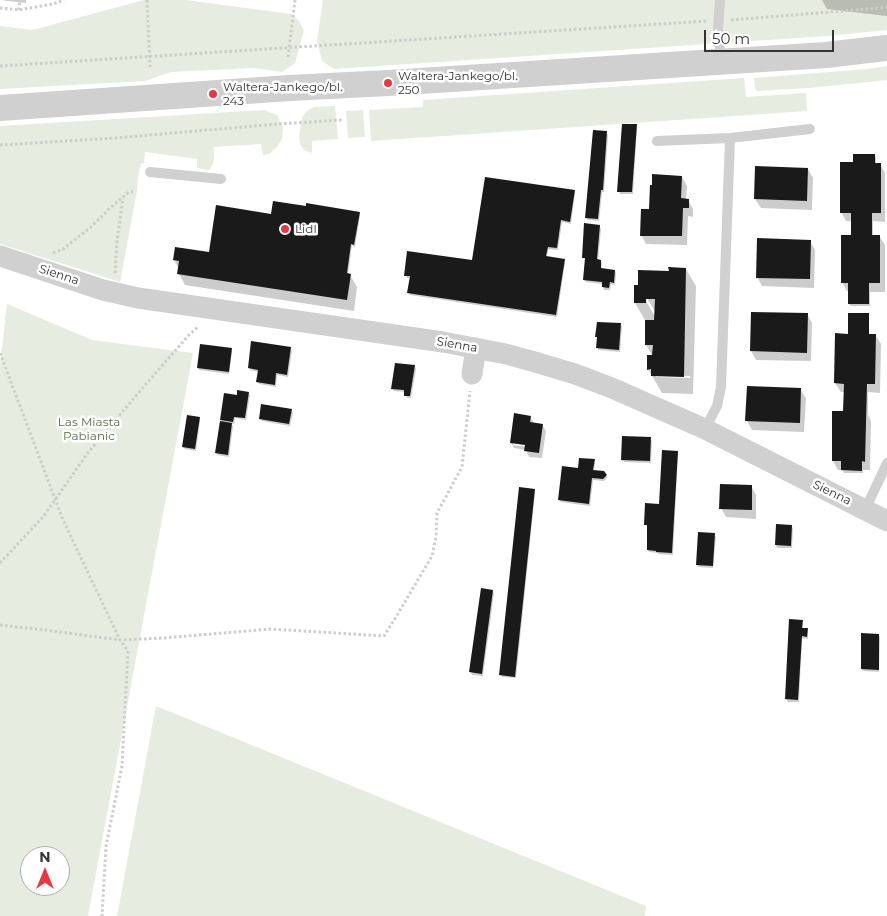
<!DOCTYPE html>
<style>
body{margin:0}
#map{position:relative;width:887px;height:916px;overflow:hidden;background:#fff;font-family:Montserrat,sans-serif}
canvas{display:block}
.north{position:absolute;left:20px;top:846px;width:50px;height:50px;box-sizing:border-box;background:#fff;border:1px solid #adadad;border-radius:50%;rotate:0deg;font-size:14px;font-weight:700;line-height:20px;text-align:center;color:#333}
.north::after{content:'';display:block;margin:auto;width:18px;height:22px;background:#e63946;clip-path:polygon(50% 0,100% 100%,50% 72%,0 100%)}
.scale{position:absolute;left:704px;top:30px;width:130px;height:22px;box-sizing:border-box;border:2px solid #333;border-top:0;padding-left:6px;font-size:15px;line-height:18px;white-space:nowrap;color:#333;-webkit-text-stroke:4px #fff;paint-order:stroke}
</style>
<div id="map">
<canvas width="887" height="916"></canvas>
<div class="north">N</div>
<div class="scale">50 m</div>
</div>
<script>
const context = document.querySelector('canvas').getContext('2d');
context.lineJoin = 'round';
function fill(path, color) { context.fillStyle = color; context.fill(path, 'evenodd'); }
const shape = rows => new Path2D(rows.map(r => 'M' + r).join(''));
function trace(path, color, width, dash) { context.strokeStyle = color; context.lineWidth = width; context.lineCap = dash ? 'butt' : 'round'; context.setLineDash(dash || []); context.stroke(path); }
function label(font, color, halo, rows, align = 'center') {
  context.font = font + ' Montserrat,sans-serif'; context.lineWidth = 5; context.setLineDash([]); context.textBaseline = 'middle'; context.strokeStyle = halo; context.fillStyle = color; for (const [text, x, y, turn = 0] of rows) {
    context.save(); context.translate(x, y); context.rotate((+turn || 0) * Math.PI / 180); context.textAlign = isNaN(turn) ? turn : align; if (halo) context.strokeText(text, 0, 0); context.fillText(text, 0, 0); context.restore();
  }
}
const green = shape([
 [144,0,186,0,291,14,299,21,304,30,295,63,282,72,253,68,171,72,145,81,0,89,0,26,33,30],
 [323,0,887,0,887,30,827,36,334,69,322,61,317,41],
 [887,66,887,80,809,88,757,91,755,88,754,78,868,69],
 [744,78,746,97,806,93,807,111,371,141,369,110,423,107,423,100],
 [335,106,338,139,312,141,312,153,304,150,300,144,299,137,302,117,307,111,314,107],
 [264,110,277,115,283,128,282,139,277,147,269,154,263,155,261,144,214,147,214,157,213,164,209,170,197,168,197,159,145,152,144,164,141,163,138,176,137,191,120,282,0,244,0,126],
 [363,110,365,137,348,138,346,111],
 [7,304,92,340,193,353,88,916,0,916,0,365],
 [30,856,60,856,60,886,30,886],
 [156,706,646,906,645,916,117,916]
]);
const shadow = shape([
 [0,0,26,0,26,3],
 [822,0,887,0,887,16,827,9],
 [636,125,637,128,633,194,620,194,619,191],
 [606,132,608,135,604,192,602,192,599,221,588,220,586,218],
 [874,155,876,157,876,164,880,164,885,173,885,222,873,221,873,236,880,237,885,245,885,292,870,292,870,306,851,306,849,304,849,291,847,291,842,282,853,236,852,221,846,221,841,212,855,164],
 [808,169,813,178,812,210,761,208,755,199],
 [682,177,687,186,686,200,688,200,693,209,693,217,688,216,687,245,646,244,641,235,650,210],
 [574,191,575,193,571,224,562,222,558,250,548,249,547,258,564,260,565,263,557,317,410,295,409,293,411,278,407,278,405,275,473,262],
 [359,213,360,215,355,247,352,245,348,275,350,275,357,287,354,311,185,285,179,274,179,269,174,260,210,254,272,215],
 [599,226,601,229,598,261,600,261,602,263,601,269,615,271,616,273,615,285,611,284,610,290,604,290,603,287,603,284,586,282,584,280,586,260,583,257],
 [810,241,815,250,814,288,762,286,757,277],
 [686,269,696,286,693,394,662,393,648,369,653,357,646,345,647,320,645,320,635,303,639,286,670,272],
 [646,297,656,313,656,318,644,298],
 [656,375,690,376,690,378,656,377],
 [807,314,812,323,811,361,756,360,751,351],
 [868,314,869,317,869,335,876,336,881,344,880,393,868,392,868,415,871,421,870,470,863,470,863,473,844,473,842,470,838,470,833,461,845,412,845,392,841,392,835,383,849,335],
 [621,325,622,327,620,352,599,350,597,348,598,339,597,337],
 [290,348,292,351,288,377,277,375,276,387,259,384,257,382,259,372,250,370,249,368],
 [231,349,232,352,229,374,199,370,198,367],
 [415,366,416,369,411,398,407,398,405,392,394,391,392,388],
 [800,389,806,398,804,432,752,430,747,421],
 [248,393,250,395,246,420,235,418,234,424,231,424,233,426,229,457,217,455,216,453,223,423,221,420],
 [291,410,293,413,290,426,262,421,261,419],
 [530,417,534,423,542,425,546,431,542,458,529,457,526,450,514,448,511,443],
 [513,442,531,444,531,447,513,445],
 [199,418,200,421,196,451,185,449,183,447],
 [650,439,652,441,651,463,624,462,622,460],
 [677,452,678,455,673,555,658,554,658,553,649,552,648,550,648,527,647,527,646,524,660,505],
 [594,461,595,463,594,471,606,476,607,478,604,481,593,480,590,506,561,502,559,500,579,469],
 [751,486,756,495,756,519,726,517,721,508],
 [534,490,535,493,516,678,502,677,501,675],
 [777,525,791,526,793,528,792,548,777,548,776,545],
 [714,534,716,537,713,568,699,567,697,565],
 [492,591,494,593,483,676,472,675,471,672],
 [802,622,803,624,803,629,807,630,808,632,808,639,802,638,799,702,788,702,786,699],
 [879,635,880,637,879,672,863,671,862,669]
]);
const building = shape([
 [622,124,637,124,632,192,617,192],
 [593,130,607,131,603,190,601,190,598,219,585,218],
 [853,154,875,154,875,163,881,163,881,213,872,213,872,235,880,235,880,283,869,283,869,304,848,304,848,283,841,283,841,235,851,235,851,213,840,213,840,162,853,162],
 [755,166,808,168,807,201,754,199],
 [652,174,682,176,681,198,689,199,689,208,683,208,682,236,640,236,641,209,649,209,650,185,652,185],
 [485,177,575,190,570,222,561,220,557,248,548,247,546,256,565,259,556,315,407,293,410,276,404,276,407,251,472,260],
 [273,201,306,206,306,203,360,212,354,245,351,244,347,273,351,274,347,300,177,274,179,261,173,260,175,247,209,252,216,205,271,214],
 [584,223,600,225,597,259,601,260,601,268,615,270,614,283,610,282,609,288,602,287,602,282,583,280,585,258,582,258],
 [757,238,811,240,810,279,756,278],
 [668,267,686,268,684,377,651,376,651,369,647,370,647,355,652,355,653,345,645,345,645,320,654,320,655,299,646,299,646,303,634,303,634,285,638,285,638,270,669,271],
 [751,312,808,313,807,353,750,351],
 [848,313,869,313,869,334,876,334,875,384,867,384,865,462,862,461,862,471,841,470,841,461,832,461,832,411,843,411,844,384,834,383,835,333,848,334],
 [597,322,621,323,619,350,596,348,597,337,595,337],
 [251,341,291,347,287,375,276,373,275,385,256,382,258,370,248,368],
 [200,344,232,348,229,372,197,368],
 [395,363,415,365,410,396,404,396,404,390,391,389],
 [747,386,801,388,800,423,745,421],
 [237,390,249,392,245,418,234,417,233,422,220,420,224,393,237,395],
 [261,404,292,409,289,424,259,419],
 [514,413,531,416,530,422,543,424,539,453,524,451,525,445,510,443],
 [187,415,200,417,195,449,182,447],
 [220,421,232,423,228,455,215,453],
 [622,436,651,437,650,461,621,460],
 [662,450,678,451,672,553,656,552,656,551,647,550,647,525,644,525,645,503,659,504],
 [579,458,595,459,593,470,604,471,607,475,603,479,592,478,589,504,558,500,562,466,578,468],
 [720,484,752,485,752,510,719,509],
 [519,487,535,489,515,677,499,675],
 [776,524,792,525,791,546,775,545],
 [698,532,715,533,713,566,696,565],
 [481,588,493,590,482,674,469,672],
 [789,619,803,620,802,628,808,628,807,637,802,636,798,700,785,699],
 [861,633,879,634,879,670,861,669]
]);
const path = shape([
 [147,0,150,67],
 [0,8,19,10,53,4,64,0],
 [19,10,20,0],
 [731,20,867,9,887,7],
 [288,57,295,0],
 [0,66,707,21],
 [0,145,115,138,278,124,342,120],
 [53,253,63,249,91,227,110,208,129,192,133,192],
 [115,273,117,241,123,198],
 [0,353,63,520,120,640,128,651,122,766,106,846,102,916],
 [0,563,43,517,87,454,140,391,188,336,199,326],
 [0,625,45,630,120,640,163,638,271,629,384,636,396,617,432,556,436,537,437,513,462,467,470,391]
]);
const service = shape([
 [720,0,718,29,721,61],
 [657,141,730,138,810,129],
 [150,172,221,179],
 [705,429,717,406,721,387,730,138],
 [865,510,887,463]
]);
const minor = shape([
 [0,256,103,290,138,298,443,342,506,354,535,362,575,374,612,388,705,429,887,521],
 [472,374,476,348]
]);
const tertiary = shape([
 [0,108,290,88,388,83,826,55,887,48]
]);
const markers = [
 [388,83,5,"#e63946"],
 [213,94,5,"#e63946"],
 [285,229,5,"#e63946"]
];
const poiNames = [
 ["Waltera-Jankego/bl.",398,76],
 ["250",398,90],
 ["Waltera-Jankego/bl.",223,87],
 ["243",223,101],
 ["Lidl",295,229]
];
const streetNames = [
 ["Sienna",59,275,18],
 ["Sienna",457,345,10],
 ["Sienna",832,493,26]
];
const parkNames = [
 ["Las Miasta",89,422],
 ["Pabianic",89,436]
];
fill(green, '#e6ecdf');
fill(shadow, '#0003');
fill(building, '#1a1a1a');
trace(path, '#cdcdcd', 3, [2.5, 2.5]);
trace(service, '#d0d0d0', 10);
trace(minor, '#d0d0d0', 21);
trace(tertiary, '#d0d0d0', 26);
for (const [x, y, r, color] of markers) { const dot = new Path2D(); dot.arc(x, y, r, 0, 2 * Math.PI); context.fillStyle = color; context.fill(dot); trace(dot, '#fff', 2); }
label('12px', '#333', '#fff', poiNames, 'left');
label('12px', '#333', '#fff', streetNames);
label('12px', '#56703f', '#fff', parkNames);
</script>
